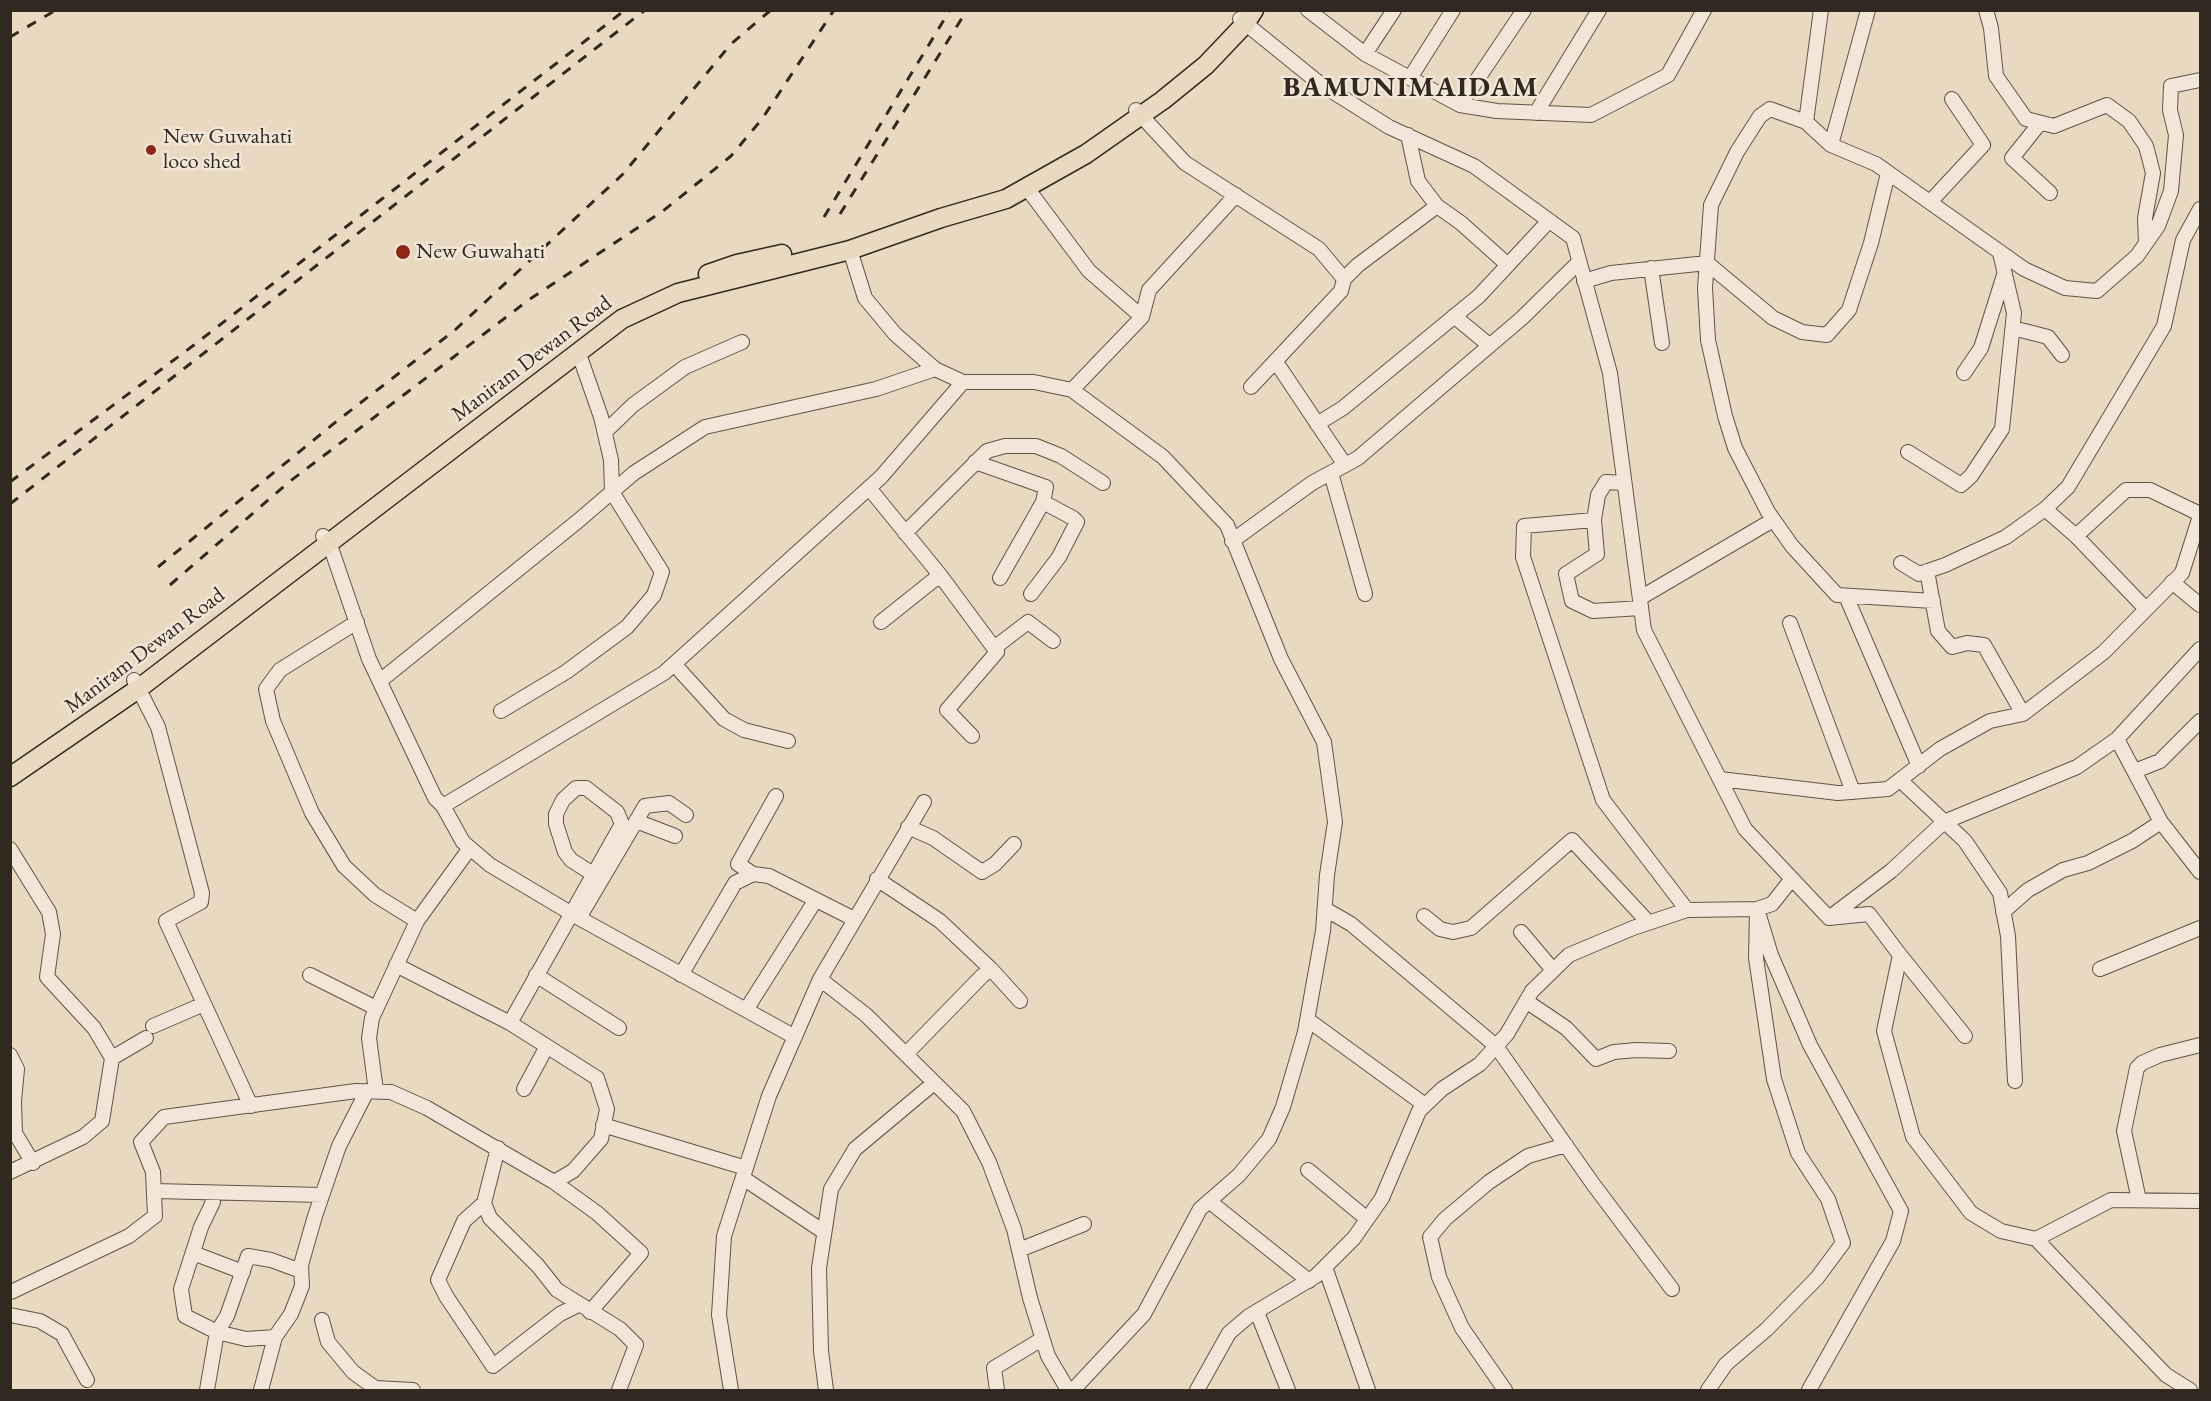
<!DOCTYPE html>
<style>
body{margin:0}
#map{position:relative;width:2211px;height:1401px;overflow:hidden;background:#e9d9c1;font-family:"EB Garamond",serif}
canvas{display:block}
.frame{position:absolute;inset:0;border:12px solid #31291f;pointer-events:none}
</style>
<div id="map">
<canvas width="2211" height="1401"></canvas>
<div class="frame"></div>
</div>
<script>
const context = document.querySelector('canvas').getContext('2d');
context.lineJoin = 'round';
const shape = rows => new Path2D(rows.map(r => 'M' + r).join(''));
function trace(path, color, width, dash) { context.strokeStyle = color; context.lineWidth = width; context.lineCap = dash ? 'butt' : 'round'; context.setLineDash(dash || []); context.stroke(path); }
function label(font, color, halo, rows, align = 'center') {
  context.font = font + ' "EB Garamond",serif'; context.lineWidth = 5; context.setLineDash([]); context.textBaseline = 'middle'; context.strokeStyle = halo; context.fillStyle = color; for (const [text, x, y, turn = 0] of rows) {
    context.save(); context.translate(x, y); context.rotate((+turn || 0) * Math.PI / 180); context.textAlign = isNaN(turn) ? turn : align; if (halo) context.strokeText(text, 0, 0); context.fillText(text, 0, 0); context.restore();
  }
}
const minor = shape([
 [1308,10,1365,54,1460,105,1497,111,1591,115,1668,75,1704,10],
 [1986,10,1991,28,1996,76,2026,119,2054,126,2107,105,2129,121,2146,146,2153,173,2145,218,2146,243],
 [1240,19,1319,83,1389,127,1474,166,1573,238,1610,373,1644,630,1745,829,1829,918,1869,914,1900,955,1884,1031,1913,1137,1971,1213,2001,1231,2036,1239,2111,1200,2200,1201],
 [1365,54,1394,10],
 [1410,78,1453,10],
 [1460,105,1524,10],
 [1136,110,1185,163,1319,249,1344,279,1341,291,1251,387],
 [1536,113,1599,10],
 [1806,122,1821,10],
 [2040,123,2012,158,2050,193],
 [1408,135,1418,181,1437,206,1461,223,1508,265],
 [1831,145,1868,10],
 [1027,188,1089,271,1142,317],
 [1930,202,1983,145,1952,99],
 [850,250,865,298,895,334,935,369,963,382,1034,382,1072,390,1163,457,1227,525,1281,659,1324,742,1335,822,1327,875,1323,931,1305,1032,1283,1107,1269,1139,1239,1175,1200,1209,1144,1314,1073,1390],
 [1651,268,1662,343],
 [1344,279,1358,265,1437,206],
 [1584,281,1611,273,1707,263,1773,318,1802,332,1827,335,1849,310,1871,243,1888,173],
 [1454,316,1489,345],
 [2013,328,2048,337,2062,355],
 [1276,362,1345,465],
 [1964,373,1981,348,2004,275],
 [1072,390,1142,317,1149,290,1236,195],
 [1317,424,1343,408,1479,296,1546,224],
 [605,432,633,405,685,367,742,342],
 [1908,452,1961,485,1971,476,2002,429,2014,313,2000,253],
 [975,462,1046,487,1043,502,1000,578],
 [1331,473,1365,594],
 [1624,483,1606,482,1598,495,1594,520,1597,554,1566,574,1572,601,1593,611,1641,608],
 [869,488,940,575,997,652,947,710,972,736],
 [2045,509,2076,536,2146,609],
 [1594,520,1524,526,1523,557,1603,800,1687,910],
 [905,533,987,451,1005,446,1036,446,1061,456,1103,483],
 [323,536,329,542,369,659,435,798,443,806,463,842,490,865,579,918,795,1037],
 [2076,536,2126,490,2150,490,2200,514],
 [1232,541,1312,483,1358,458,1522,318,1579,262],
 [1901,563,1919,574,1945,565,2006,537,2045,509,2068,487,2164,326,2183,240,2200,209],
 [1927,571,1938,631,1952,647,1967,643,1984,645,2023,714],
 [2172,582,2200,605],
 [1031,594,1059,557,1077,522,1073,518,1043,502],
 [1846,596,1919,766],
 [1640,598,1773,520],
 [1933,601,1837,595,1792,546,1768,512,1735,448,1725,416,1708,340,1705,288,1711,205,1737,152,1760,116,1770,109,1806,122,1831,145,1876,164,2024,269,2065,288,2097,291,2137,256,2158,226,2171,191,2176,135,2170,110,2171,86,2200,80],
 [357,622,280,670,266,689,273,721,312,813,344,866,375,895,417,921],
 [881,622,940,575],
 [1790,623,1853,792],
 [994,648,1028,622,1053,641],
 [674,664,724,719,744,730,788,741],
 [134,680,158,727,202,893,201,902,166,921,251,1106],
 [380,681,578,521,634,473,705,427,876,389,935,369],
 [501,711,566,672,627,627,654,595,662,572,612,492,611,460,601,417,579,354],
 [2117,739,2161,822,2200,872],
 [2135,771,2160,761,2200,721],
 [1720,779,1838,793,1888,789,1940,749,1990,721,2023,714,2104,652,2182,573,2200,516],
 [1900,780,1965,841,2000,893,2008,936,2015,1081],
 [443,806,664,673,881,477,963,382],
 [636,821,675,836],
 [908,827,933,838,982,872,995,864,1014,844],
 [10,849,49,912,53,934,47,977,94,1028,112,1058,102,1121,83,1137,10,1172],
 [753,874,738,864,776,796],
 [877,879,940,921,991,969],
 [1325,909,1351,924,1496,1046,1593,1184,1672,1289],
 [2003,912,2028,890,2063,870,2088,863,2132,841,2161,822],
 [1424,916,1440,929,1453,932,1471,928,1572,840,1648,922],
 [579,918,645,806,669,803,686,815],
 [1829,918,1891,871,1944,822,2077,767,2117,739,2200,649],
 [1521,932,1553,970],
 [1900,955,1965,1036],
 [2100,969,2200,928],
 [310,975,376,1008],
 [536,975,619,1028],
 [681,975,735,883,753,874,769,876,854,919],
 [820,979,866,1015,963,1111,989,1162,1014,1229,1030,1298,1048,1356,1068,1390],
 [1526,1001,1566,1028,1596,1059,1614,1052,1636,1050,1669,1051],
 [746,1010,815,901],
 [1308,1020,1425,1105],
 [510,1023,622,824,617,812,586,788,576,788,563,800,556,814,556,824,565,852,571,860,593,874],
 [153,1026,204,1004],
 [906,1054,982,976,991,969,1020,1001],
 [10,1055,17,1069,14,1101,15,1133,33,1163],
 [112,1058,146,1038],
 [524,1089,546,1048],
 [376,1091,369,1038,372,1018,417,921,470,848],
 [603,1125,746,1168],
 [498,1148,484,1203,490,1218,538,1266,557,1290,620,1329,636,1345,619,1390],
 [1308,1170,1367,1219],
 [743,1178,824,1232],
 [554,1182,597,1213,641,1253,590,1312],
 [154,1191,322,1195],
 [211,1194,213,1202,201,1227,181,1289,185,1316,217,1332,246,1339,275,1337,291,1314,302,1286,301,1265,315,1216,339,1146,367,1091],
 [2139,1200,2124,1131,2137,1068,2142,1063,2160,1055,2200,1045],
 [1209,1201,1309,1281],
 [484,1203,464,1221,438,1280,446,1296,493,1366,560,1314,578,1305],
 [2036,1239,2166,1375,2190,1390],
 [1019,1250,1084,1224],
 [193,1253,243,1272],
 [1325,1267,1368,1390],
 [11,1292,129,1236,155,1216,153,1172,141,1142,164,1117,356,1091,391,1092,427,1108,554,1182,573,1171,601,1139,607,1109,597,1078,510,1023,396,965],
 [1257,1312,1288,1390],
 [10,1315,40,1321,62,1334,87,1380],
 [322,1320,328,1342,353,1372,375,1388,413,1390],
 [207,1390,217,1332,227,1316,248,1256,271,1260,301,1271],
 [261,1390,275,1337],
 [731,1390,719,1315,724,1236,769,1096,820,979,924,802],
 [826,1390,821,1351,819,1268,831,1189,855,1149,934,1083],
 [997,1390,994,1368,1042,1339],
 [1197,1390,1229,1333,1249,1316,1316,1276,1354,1238,1382,1198,1419,1111,1442,1089,1480,1064,1507,1034,1532,991,1569,955,1633,928,1687,910,1757,909,1772,904,1791,880],
 [1505,1390,1462,1328,1439,1277,1430,1237,1445,1219,1489,1182,1528,1156,1566,1145],
 [1708,1390,1726,1364,1767,1329,1817,1278,1843,1243,1828,1199,1798,1153,1774,1079,1756,958,1757,909,1771,955,1810,1045,1901,1211,1893,1241,1809,1390]
]);
const major = shape([
 [708,274,737,264,782,254],
 [10,777,138,689,622,319,678,293,850,250,941,218,1006,199,1086,154,1163,100,1206,65,1245,24,1254,10]
]);
const rail = shape([
 [10,37,56,10],
 [840,214,967,10],
 [824,217,950,10],
 [10,482,194,345,625,10],
 [10,504,645,10],
 [158,567,337,421,455,330,623,174,731,44,771,10],
 [170,585,289,482,530,299,663,211,731,156,762,119,834,10]
]);
const markers = [
 [151,150,6,"#8f2418"],
 [403,252,8,"#8f2418"]
];
const poiNames = [
 ["New Guwahati",163,137],
 ["loco shed",163,162],
 ["New Guwahati",416,252]
];
const streetNames = [
 ["Maniram Dewan Road",532,359,-37],
 ["Maniram Dewan Road",145,651,-37]
];
const districtNames = [
 ["BAMUNIMAIDAM",1411,88]
];
trace(minor, '#5f5548', 16);
trace(major, '#31291f', 21);
trace(minor, '#f1e6d7', 14);
trace(major, '#e9d9c1', 18);
trace(rail, '#31291f', 3, [10, 10]);
for (const [x, y, r, color] of markers) { const dot = new Path2D(); dot.arc(x, y, r, 0, 2 * Math.PI); context.fillStyle = color; context.fill(dot); trace(dot, '#f1e6d7', 2); }
label('22px', '#31291f', '#f1e6d7', poiNames, 'left');
label('22px', '#31291f', '#f1e6d7', streetNames);
context.letterSpacing = '1.5px';
label('bold 28px', '#31291f', '#f1e6d7', districtNames);
context.letterSpacing = '0px';
</script>
